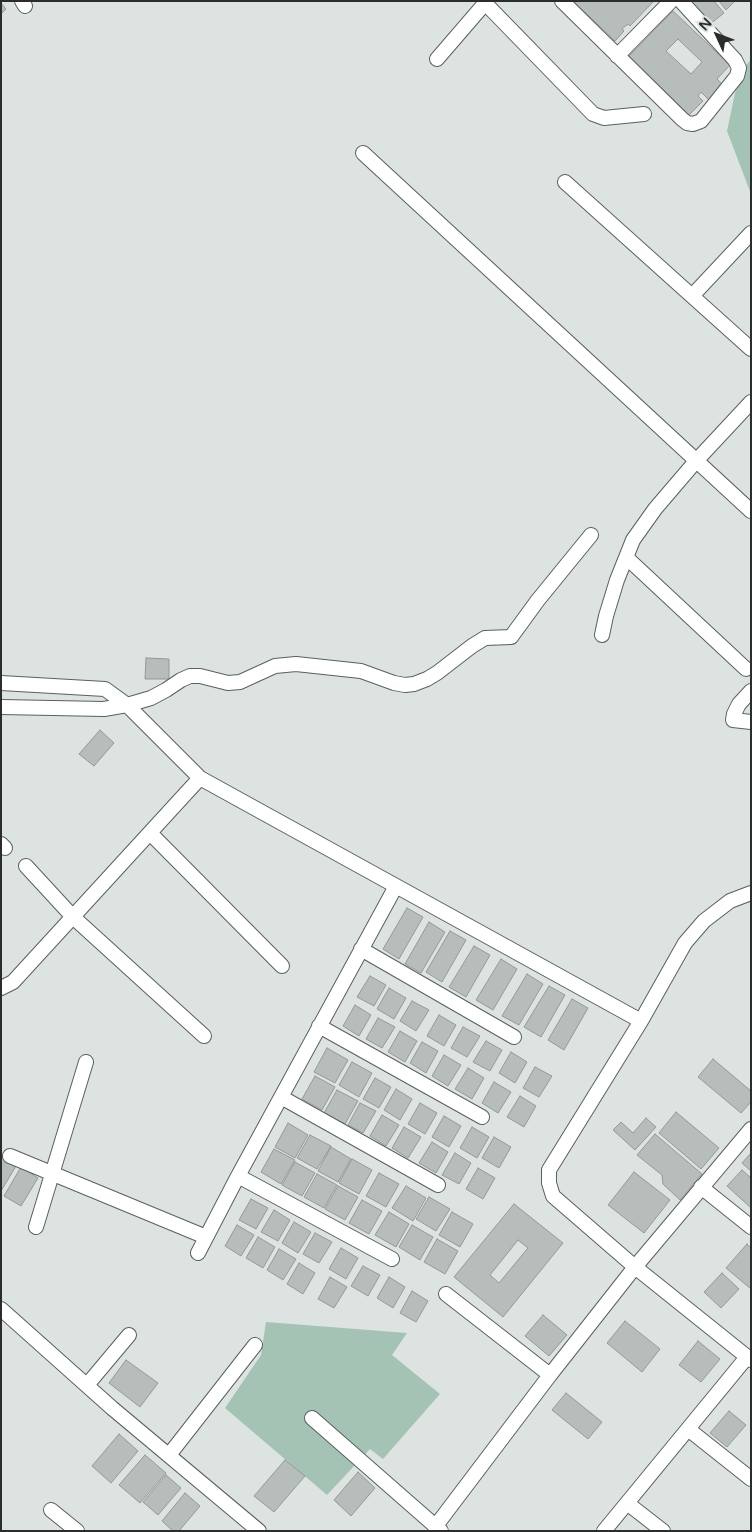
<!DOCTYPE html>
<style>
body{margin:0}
#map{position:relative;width:752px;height:1532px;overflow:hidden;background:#dde3e0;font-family:"Varela Round",sans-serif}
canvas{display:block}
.frame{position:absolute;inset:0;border:2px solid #2b2d2c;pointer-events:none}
.north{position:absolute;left:692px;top:10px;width:50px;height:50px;-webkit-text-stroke:4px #dde3e0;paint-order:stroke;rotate:313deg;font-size:14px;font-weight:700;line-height:20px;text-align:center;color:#2b2d2c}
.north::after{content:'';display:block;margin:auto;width:18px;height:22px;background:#2b2d2c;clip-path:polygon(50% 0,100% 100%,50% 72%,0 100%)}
</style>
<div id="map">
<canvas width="752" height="1532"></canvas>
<div class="frame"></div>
<div class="north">N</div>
</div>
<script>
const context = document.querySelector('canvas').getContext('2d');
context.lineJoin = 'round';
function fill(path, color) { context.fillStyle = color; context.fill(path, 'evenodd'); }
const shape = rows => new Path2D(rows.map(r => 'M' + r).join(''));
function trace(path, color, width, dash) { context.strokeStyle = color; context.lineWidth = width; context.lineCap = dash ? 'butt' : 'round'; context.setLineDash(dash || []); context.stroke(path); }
const green = shape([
 [751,59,751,194,727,131,735,93,745,67],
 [266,1322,407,1333,392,1355,440,1394,383,1459,370,1449,327,1495,225,1408,261,1355]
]);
const building = shape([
 [573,1,654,1,630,26,628,24,622,29,624,31,615,41,573,1],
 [692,1,714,1,724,13,709,25,690,2,692,1],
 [719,1,735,1,726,10,719,1],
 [1,3,6,9,1,14,1,3],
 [673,11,730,65,717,79,723,85,709,100,701,92,698,96,703,101,689,115,629,56,673,11],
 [678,39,702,62,691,74,666,51,678,39],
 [146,658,169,659,169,679,145,679,146,658],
 [100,730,114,743,94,766,79,754,100,730],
 [407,908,423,917,399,959,383,949,407,908],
 [429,922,445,932,421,973,405,964,429,922],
 [450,931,466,940,442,982,426,972,450,931],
 [474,946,490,955,466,997,449,987,474,946],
 [501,959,517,969,493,1010,476,1000,501,959],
 [527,974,543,984,519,1025,502,1016,527,974],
 [370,976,386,985,374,1006,357,997,370,976],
 [549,986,565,995,541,1037,524,1027,549,986],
 [389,988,406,998,394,1019,377,1009,389,988],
 [572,999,588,1008,564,1050,548,1040,572,999],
 [412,1001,429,1010,416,1031,400,1021,412,1001],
 [355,1005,371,1015,359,1036,343,1026,355,1005],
 [439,1015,456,1025,444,1046,427,1036,439,1015],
 [378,1018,395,1027,382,1048,366,1039,378,1018],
 [463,1027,480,1036,467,1057,451,1048,463,1027],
 [400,1031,417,1041,405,1062,388,1052,400,1031],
 [486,1041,502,1050,490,1071,473,1062,486,1041],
 [422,1042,438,1051,426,1073,410,1063,422,1042],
 [327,1048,348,1060,335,1083,314,1072,327,1048],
 [511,1052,527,1062,515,1083,499,1073,511,1052],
 [444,1055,461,1065,448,1086,432,1076,444,1055],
 [713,1059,751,1091,751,1102,741,1113,698,1077,713,1059],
 [352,1062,372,1073,359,1097,339,1085,352,1062],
 [535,1067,552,1076,539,1097,523,1088,535,1067],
 [468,1068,484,1078,472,1099,455,1089,468,1068],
 [315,1076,335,1087,322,1110,302,1099,315,1076],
 [375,1078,391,1087,379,1108,363,1099,375,1078],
 [494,1082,511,1092,498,1113,482,1103,494,1082],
 [396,1089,412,1099,400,1120,384,1110,396,1089],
 [337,1090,358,1101,345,1124,324,1113,337,1090],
 [520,1096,536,1106,524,1127,507,1117,520,1096],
 [360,1103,376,1111,363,1133,348,1125,360,1103],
 [420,1103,437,1113,425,1134,408,1124,420,1103],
 [676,1112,719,1148,701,1169,659,1133,676,1112],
 [382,1115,399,1125,386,1146,370,1136,382,1115],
 [444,1116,461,1126,449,1147,432,1137,444,1116],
 [646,1118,656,1127,635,1150,613,1130,621,1122,633,1133,646,1118],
 [288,1123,308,1135,295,1158,275,1147,288,1123],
 [404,1127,421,1137,408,1158,392,1148,404,1127],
 [472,1127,489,1137,477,1158,460,1148,472,1127],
 [655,1134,702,1174,680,1200,663,1184,662,1175,637,1155,655,1134],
 [310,1135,331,1146,317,1169,297,1158,310,1135],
 [494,1137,511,1147,499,1168,482,1158,494,1137],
 [432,1142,448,1152,436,1173,419,1163,432,1142],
 [331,1147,351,1159,338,1182,318,1171,331,1147],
 [274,1149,295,1160,281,1184,261,1172,274,1149],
 [455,1153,471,1163,459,1184,442,1175,455,1153],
 [751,1153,751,1171,742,1163,751,1153],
 [1,1157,16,1166,1,1191,1,1157],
 [352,1159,372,1170,359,1194,339,1183,352,1159],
 [295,1162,315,1173,302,1196,282,1185,295,1162],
 [21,1167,38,1178,21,1206,4,1196,21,1167],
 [478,1168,495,1178,483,1199,466,1189,478,1168],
 [742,1170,751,1178,751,1208,727,1186,742,1170],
 [634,1172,670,1200,644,1233,608,1205,634,1172],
 [379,1173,399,1184,386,1207,366,1196,379,1173],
 [317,1174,337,1185,324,1208,304,1197,317,1174],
 [338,1186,358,1197,345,1220,325,1209,338,1186],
 [406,1186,426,1198,413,1221,392,1208,406,1186],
 [429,1197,450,1209,436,1231,416,1219,429,1197],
 [251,1199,268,1208,256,1229,239,1220,251,1199],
 [362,1200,382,1211,369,1234,349,1223,362,1200],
 [514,1204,563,1243,503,1317,454,1277,514,1204],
 [518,1240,528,1248,499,1283,490,1275,518,1240],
 [274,1210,290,1220,278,1241,261,1232,274,1210],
 [389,1212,409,1224,396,1247,375,1235,389,1212],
 [452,1212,473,1224,460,1247,439,1235,452,1212],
 [294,1222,311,1232,298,1253,282,1243,294,1222],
 [237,1225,254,1235,241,1256,225,1246,237,1225],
 [412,1225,433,1237,420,1260,399,1247,412,1225],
 [315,1233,332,1242,319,1263,303,1254,315,1233],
 [258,1237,275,1247,263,1268,246,1258,258,1237],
 [437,1239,458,1251,445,1274,424,1262,437,1239],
 [747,1244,751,1248,751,1289,726,1268,747,1244],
 [341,1248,358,1258,346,1279,329,1269,341,1248],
 [279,1249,296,1259,283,1280,267,1270,279,1249],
 [299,1263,315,1273,303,1294,287,1284,299,1263],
 [363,1266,380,1275,368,1296,351,1286,363,1266],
 [722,1273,739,1289,721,1308,704,1292,722,1273],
 [330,1277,347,1287,334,1308,318,1299,330,1277],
 [389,1277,405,1287,393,1308,377,1298,389,1277],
 [412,1291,428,1301,416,1322,400,1313,412,1291],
 [543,1315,567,1335,549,1356,525,1336,543,1315],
 [625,1321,660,1349,642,1372,607,1343,625,1321],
 [698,1341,720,1359,701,1382,679,1365,698,1341],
 [126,1360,158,1383,140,1407,109,1383,126,1360],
 [566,1393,602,1422,588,1439,552,1410,566,1393],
 [729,1411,746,1425,727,1447,710,1433,729,1411],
 [119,1434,138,1451,111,1483,92,1466,119,1434],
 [145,1455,166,1473,140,1503,119,1485,145,1455],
 [285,1460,305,1476,274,1512,254,1496,285,1460],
 [358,1472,375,1488,351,1516,334,1500,358,1472],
 [166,1475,181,1488,158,1515,143,1502,166,1475],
 [185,1493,200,1506,179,1531,173,1531,162,1521,185,1493]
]);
const minor = shape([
 [22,1,25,6],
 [562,1,682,119,687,123,693,124,701,121,737,76,739,68,735,60,681,1],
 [485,3,593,114,604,118,644,114],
 [617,56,671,1],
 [437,59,487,1],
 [363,153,751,511],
 [565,182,751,349],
 [692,296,751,233],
 [627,558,746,669],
 [602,635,606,616,617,580,633,540,655,509,696,461,751,402],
 [1,683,105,689,127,705,200,778,641,1021],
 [751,691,739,704,734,714,733,720,751,722],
 [1,707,104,709,127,705,151,698,166,690,181,680,190,676,200,676,228,683,240,682,275,666,296,664,361,671,394,683,405,685,414,684,427,679,437,673,472,646,485,638,511,637,538,600,591,535],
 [150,833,282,966],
 [1,844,5,848],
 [26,866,73,917,204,1036],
 [751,893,730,901,704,921,685,943,641,1021,549,1170,549,1183,553,1196,635,1267,751,1360],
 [361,949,514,1037],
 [1,988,13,982,200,778],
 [319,1026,482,1117],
 [281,1097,438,1185],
 [10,1156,206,1237],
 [701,1187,751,1227],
 [36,1227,86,1062],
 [198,1253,238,1176],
 [392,1259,238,1176,396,886],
 [1,1309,112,1408,259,1531],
 [550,1375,635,1267,751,1129],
 [87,1385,129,1335],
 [312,1418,441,1531],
 [688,1429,751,1479],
 [169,1455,255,1345],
 [627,1503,663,1531],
 [51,1510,77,1531],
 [435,1527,550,1375,446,1294],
 [604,1531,747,1357]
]);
fill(green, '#a4c3b5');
fill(building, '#b7bdba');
trace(building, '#949997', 1);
trace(minor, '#5a605d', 16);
trace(minor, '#fff', 14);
</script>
